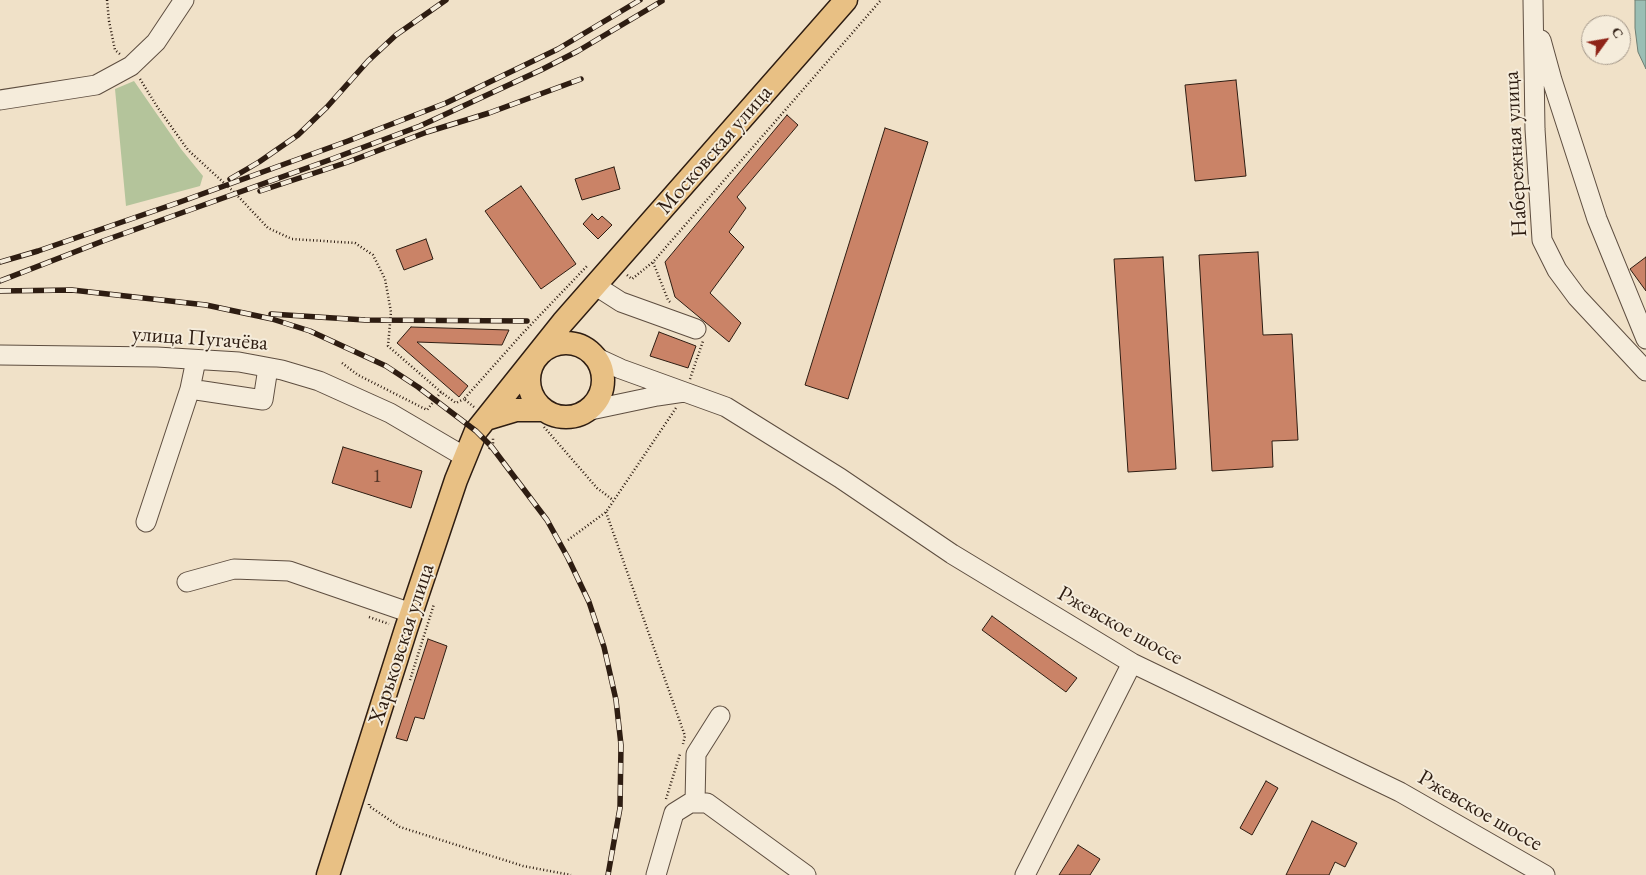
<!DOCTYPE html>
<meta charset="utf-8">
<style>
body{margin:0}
#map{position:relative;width:1646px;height:875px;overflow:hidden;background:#f0e1c8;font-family:"EB Garamond",serif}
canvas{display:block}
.north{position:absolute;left:1581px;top:15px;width:50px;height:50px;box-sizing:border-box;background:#f5ecdb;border:1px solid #a5998b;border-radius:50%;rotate:58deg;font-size:14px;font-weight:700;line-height:20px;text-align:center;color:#2e1d12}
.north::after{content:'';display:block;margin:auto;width:18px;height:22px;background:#8f2418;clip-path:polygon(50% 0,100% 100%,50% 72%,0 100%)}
</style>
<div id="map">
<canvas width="1646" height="875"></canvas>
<div class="north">С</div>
</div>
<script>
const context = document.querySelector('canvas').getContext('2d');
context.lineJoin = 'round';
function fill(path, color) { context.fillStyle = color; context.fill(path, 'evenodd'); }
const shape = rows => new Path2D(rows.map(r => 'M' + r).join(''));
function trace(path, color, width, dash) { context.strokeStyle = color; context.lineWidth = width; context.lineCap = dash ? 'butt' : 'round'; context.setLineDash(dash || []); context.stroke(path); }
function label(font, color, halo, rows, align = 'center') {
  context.font = font + ' "EB Garamond",serif'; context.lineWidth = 4; context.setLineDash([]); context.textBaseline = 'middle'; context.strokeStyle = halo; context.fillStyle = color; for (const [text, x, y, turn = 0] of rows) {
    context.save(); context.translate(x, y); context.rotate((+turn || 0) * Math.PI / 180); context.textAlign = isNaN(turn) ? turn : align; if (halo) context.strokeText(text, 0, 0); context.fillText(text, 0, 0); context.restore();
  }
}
const green = shape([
 [134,81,181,149,203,176,200,186,126,206,115,89]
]);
const water = shape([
 [1635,0,1646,0,1646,69,1638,52,1635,28,1635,0]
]);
const building = shape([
 [1236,80,1246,176,1195,181,1185,85,1236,80],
 [787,115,798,125,737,197,746,208,729,232,744,247,710,293,741,323,729,342,675,297,665,262,787,115],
 [885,128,928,142,848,399,805,385,885,128],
 [614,167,620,189,582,200,575,179,614,167],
 [521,186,576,264,541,289,485,211,521,186],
 [592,214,598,220,602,216,612,225,598,239,583,224,592,214],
 [426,239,433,259,404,270,396,250,426,239],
 [1258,252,1263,335,1292,334,1298,440,1272,441,1273,467,1212,471,1199,255,1258,252],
 [1163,257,1176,469,1128,472,1114,259,1163,257],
 [1646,257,1646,291,1630,269,1646,257],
 [411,327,509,330,502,345,417,342,468,386,459,397,397,343,411,327],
 [659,332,696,346,688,368,650,356,659,332],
 [343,447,422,471,411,508,332,483,343,447],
 [992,616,1077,678,1066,692,982,630,992,616],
 [428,639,447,646,424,719,415,717,407,741,396,738,428,639],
 [1266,781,1278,788,1252,835,1240,828,1266,781],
 [1312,821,1357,843,1345,867,1335,862,1329,875,1286,875,1312,821],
 [1078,845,1100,859,1090,875,1059,875,1078,845]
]);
const path = shape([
 [107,0,109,21,115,50,121,55],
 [140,79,158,108,188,150,235,193,268,228,292,239,355,243,373,255,385,279,391,312,388,346,441,392],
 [627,275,632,279,653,262],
 [670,302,668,300,653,262,881,0],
 [342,363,358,375,427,410,441,392,456,403,464,399],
 [690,379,703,341],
 [474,407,464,399,522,334,588,265],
 [544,427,597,488,613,500],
 [489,449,493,443,493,438],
 [606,512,685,736,683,744],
 [568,540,606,512,676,408],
 [369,617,389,624],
 [410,680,434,604],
 [666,799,680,754],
 [369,804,369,806,400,827,523,866,571,875]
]);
const minor = shape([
 [1533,0,1535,129,1542,240,1557,270,1577,297,1646,371],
 [1541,40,1552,80,1597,219,1646,339],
 [0,100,96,85,131,66,156,42,184,0],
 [596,286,621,302,696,329],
 [0,355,157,357,239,362,282,370,319,381,390,413,465,457],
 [595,357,621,369,726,407,840,478,952,554,1132,663,1400,792,1545,875],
 [190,389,263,400,268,368],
 [586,411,657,396,684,392],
 [146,522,190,389,196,360],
 [187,582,234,569,289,571,411,613],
 [695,803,696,754,720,716],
 [656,875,674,813,690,803,707,803,806,875],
 [1025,875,1132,663]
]);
const major = shape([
 '529 380a37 37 0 1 1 74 0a37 37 0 1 1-74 0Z',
 [486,419,516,410,543,410],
 [328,875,406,629,456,480,476,431,563,322,846,0]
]);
const rail = shape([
 [230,179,259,162,298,135,327,107,368,61,396,35,446,0],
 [260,191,348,162,427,132,489,113,581,79],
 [0,262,38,251,180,202,348,141,446,103,558,49,640,0],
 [0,281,103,241,332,159,420,126,541,70,578,51,662,1],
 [0,291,72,290,206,305,272,319,310,331,386,366,418,387,476,431,491,446,547,520,568,558,589,602,604,647,616,700,621,745,620,808,608,875],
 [271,314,365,320,527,321]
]);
const numberNames = [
 ["1",377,477]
];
const streetNames = [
 ["Московская улица",715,150,-49],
 ["Набережная улица",1516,154,-93],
 ["улица Пугачёва",200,339,4],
 ["Ржевское шоссе",1120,626,29],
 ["Харьковская улица",402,644,-72],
 ["Ржевское шоссе",1480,811,30]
];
fill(green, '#b4c49b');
fill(water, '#9abeb4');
trace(water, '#6f7e73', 1);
fill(building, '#ca8367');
trace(building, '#2e1d12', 1);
trace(minor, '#5e4e40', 21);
trace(major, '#2e1d12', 25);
trace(path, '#2e1d12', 2.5, [1, 2.5]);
trace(minor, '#f5ecdb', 19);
trace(major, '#e8c084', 22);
trace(rail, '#2e1d12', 5.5);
trace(rail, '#f5ecdb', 4, [11]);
label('20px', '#553627', null, numberNames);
label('22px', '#2e1d12', '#f5ecdb', streetNames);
</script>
